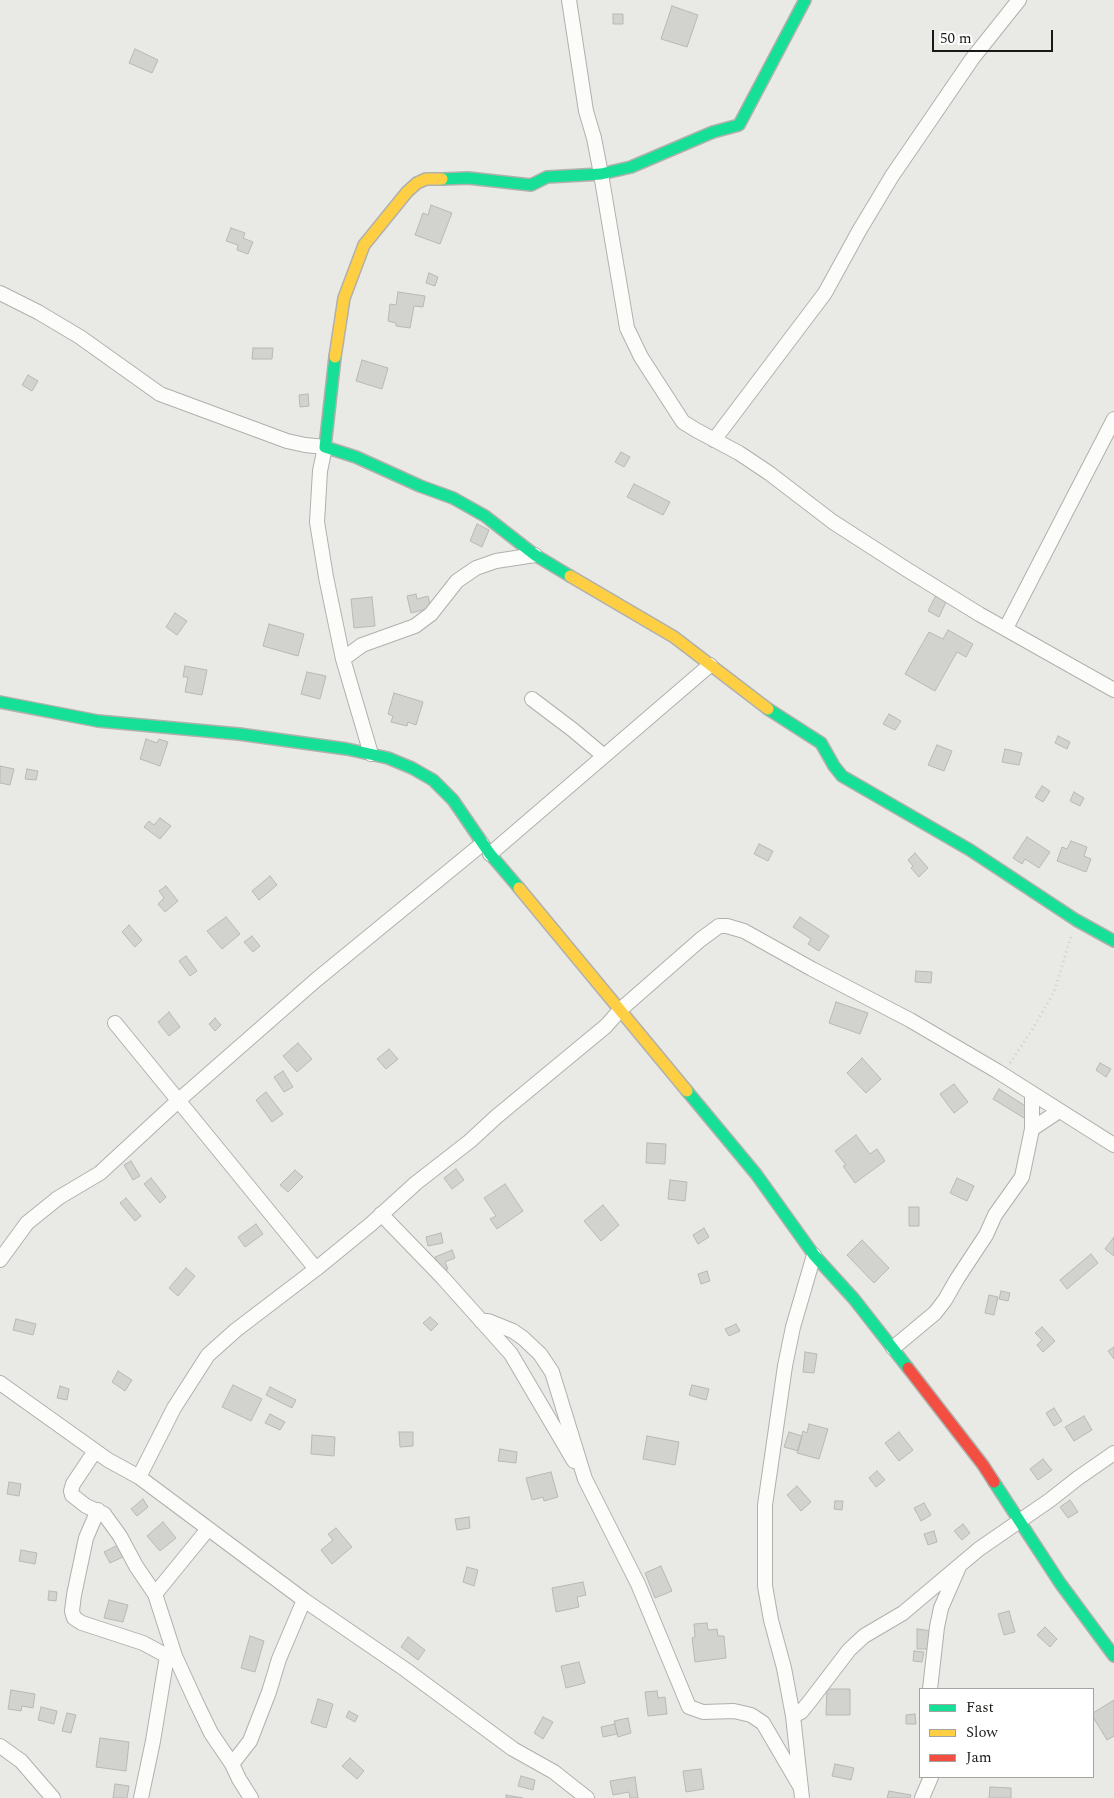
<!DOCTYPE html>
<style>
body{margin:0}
#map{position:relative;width:1114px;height:1798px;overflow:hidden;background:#e9e9e5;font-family:Spectral,serif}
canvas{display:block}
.legend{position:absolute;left:919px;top:1688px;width:175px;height:90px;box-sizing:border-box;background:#fff;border:1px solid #a3a3a2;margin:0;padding:6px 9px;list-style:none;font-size:15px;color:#1a1917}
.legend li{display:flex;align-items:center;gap:10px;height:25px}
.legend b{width:25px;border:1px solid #a3a3a2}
.scale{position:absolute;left:932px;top:30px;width:121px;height:22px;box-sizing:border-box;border:2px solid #1a1917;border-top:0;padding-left:6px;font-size:15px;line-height:18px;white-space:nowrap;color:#1a1917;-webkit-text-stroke:4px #fff;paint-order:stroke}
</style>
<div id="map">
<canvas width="1114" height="1798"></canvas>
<ul class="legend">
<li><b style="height:6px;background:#16e098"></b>Fast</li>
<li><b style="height:6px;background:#ffcf43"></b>Slow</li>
<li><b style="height:6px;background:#f24e42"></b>Jam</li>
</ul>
<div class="scale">50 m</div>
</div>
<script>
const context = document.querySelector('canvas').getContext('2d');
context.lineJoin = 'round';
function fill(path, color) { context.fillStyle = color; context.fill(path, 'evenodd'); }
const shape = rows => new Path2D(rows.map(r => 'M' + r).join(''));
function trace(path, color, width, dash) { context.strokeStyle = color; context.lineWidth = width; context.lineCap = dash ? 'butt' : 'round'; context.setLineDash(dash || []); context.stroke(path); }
const building = shape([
 [672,6,698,15,687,47,661,39,672,6],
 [613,14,623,14,623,24,613,24,613,14],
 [135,49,158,60,152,73,129,63,135,49],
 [431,205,452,213,440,244,415,235,423,213,428,215,431,205],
 [231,228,245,233,243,238,253,242,248,254,237,250,238,245,226,241,231,228],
 [429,273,438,277,435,286,426,283,429,273],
 [398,292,425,296,423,307,414,306,410,328,396,326,396,323,388,321,390,304,396,305,398,292],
 [253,348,273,348,272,359,252,359,253,348],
 [362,360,388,368,382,389,356,381,362,360],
 [28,375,38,381,32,391,22,385,28,375],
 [308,394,309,406,300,407,299,395,308,394],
 [621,452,630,457,624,467,615,462,621,452],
 [634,484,670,502,663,515,627,497,634,484],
 [477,524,489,530,482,547,470,541,477,524],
 [416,594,417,599,428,596,431,608,411,613,407,596,416,594],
 [936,595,947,600,939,617,928,611,936,595],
 [372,597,375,626,354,628,351,599,372,597],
 [175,613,187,621,177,635,166,627,175,613],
 [269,624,304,634,298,656,263,646,269,624],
 [948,630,973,644,966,657,957,652,935,691,905,674,929,632,943,639,948,630],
 [185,666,207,670,202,695,185,692,188,677,183,677,185,666],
 [307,672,326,676,320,699,301,694,307,672],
 [394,693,423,702,416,725,408,722,407,726,391,722,393,716,388,714,394,693],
 [889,714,901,721,895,730,883,724,889,714],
 [1058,736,1070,742,1067,749,1055,743,1058,736],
 [146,739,157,743,159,739,168,742,160,766,140,759,146,739],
 [937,745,952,751,944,771,928,765,937,745],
 [1005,749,1022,753,1019,765,1002,762,1005,749],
 [0,766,14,769,10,785,0,783,0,766],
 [27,769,38,771,36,780,25,779,27,769],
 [1042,786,1050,791,1043,802,1035,797,1042,786],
 [1074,792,1084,798,1080,806,1070,801,1074,792],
 [160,818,171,826,160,839,144,827,149,821,154,825,160,818],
 [1027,837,1050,852,1039,868,1025,859,1022,864,1013,858,1027,837],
 [1071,841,1087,847,1084,856,1091,859,1086,872,1057,861,1062,847,1067,849,1071,841],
 [759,844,773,851,768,861,754,854,759,844],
 [915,853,928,868,919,877,911,868,913,866,908,860,915,853],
 [270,876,277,885,259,900,252,891,270,876],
 [166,886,178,901,165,912,158,904,164,898,159,891,166,886],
 [226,917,240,934,222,949,207,931,226,917],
 [800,917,829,936,819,951,808,944,811,939,793,927,800,917],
 [129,925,142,940,135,947,122,932,129,925],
 [252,936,260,946,253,952,244,942,252,936],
 [186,956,197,971,190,976,179,961,186,956],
 [916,971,932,972,931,983,915,982,916,971],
 [836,1002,868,1013,860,1034,829,1023,836,1002],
 [169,1012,180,1027,169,1036,158,1022,169,1012],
 [215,1018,221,1025,215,1031,209,1024,215,1018],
 [298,1043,312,1059,297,1072,283,1056,298,1043],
 [389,1049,398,1059,386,1069,377,1059,389,1049],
 [862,1058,881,1079,866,1093,847,1073,862,1058],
 [1100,1063,1111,1069,1106,1077,1096,1070,1100,1063],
 [283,1071,293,1087,284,1092,274,1077,283,1071],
 [954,1084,968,1102,954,1113,940,1094,954,1084],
 [999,1089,1030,1109,1024,1118,993,1099,999,1089],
 [266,1092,283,1114,272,1122,256,1100,266,1092],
 [856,1135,870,1154,877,1149,885,1161,855,1183,843,1166,846,1165,835,1151,856,1135],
 [647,1143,666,1144,665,1164,646,1163,647,1143],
 [131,1161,140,1176,133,1180,124,1165,131,1161],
 [456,1169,464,1180,452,1189,444,1178,456,1169],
 [295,1170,303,1177,288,1192,280,1185,295,1170],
 [151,1178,166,1197,160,1203,144,1184,151,1178],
 [957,1178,974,1186,967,1201,950,1193,957,1178],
 [670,1180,687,1182,685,1201,668,1199,670,1180],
 [505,1184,523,1211,497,1229,490,1219,496,1216,484,1198,505,1184],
 [126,1198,141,1216,135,1221,120,1203,126,1198],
 [603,1205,619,1225,601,1241,584,1221,603,1205],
 [909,1207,919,1207,919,1226,909,1226,909,1207],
 [256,1224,263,1234,245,1247,238,1237,256,1224],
 [704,1228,709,1237,698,1244,693,1235,704,1228],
 [441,1233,443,1243,428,1246,426,1237,441,1233],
 [1114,1237,1114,1256,1105,1249,1114,1237],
 [862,1240,889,1268,874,1283,847,1255,862,1240],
 [452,1250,455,1258,445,1262,448,1269,441,1272,435,1257,452,1250],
 [1091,1254,1098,1263,1067,1289,1060,1280,1091,1254],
 [186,1268,195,1276,178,1296,169,1288,186,1268],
 [707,1271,710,1281,701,1284,698,1274,707,1271],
 [1001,1291,1010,1293,1008,1301,999,1299,1001,1291],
 [989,1295,998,1297,994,1315,985,1313,989,1295],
 [430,1317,438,1324,431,1331,423,1323,430,1317],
 [16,1319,36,1324,33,1335,13,1330,16,1319],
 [736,1324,740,1331,729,1336,725,1329,736,1324],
 [1042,1327,1055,1341,1043,1352,1037,1345,1042,1340,1035,1333,1042,1327],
 [1114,1347,1114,1359,1108,1351,1114,1347],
 [805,1352,817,1354,814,1373,803,1372,805,1352],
 [118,1371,132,1380,125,1391,112,1382,118,1371],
 [233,1385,262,1399,251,1421,222,1407,233,1385],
 [692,1385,709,1389,706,1400,689,1395,692,1385],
 [60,1386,69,1389,67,1400,57,1398,60,1386],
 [270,1387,296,1400,292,1408,266,1395,270,1387],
 [1054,1408,1062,1421,1054,1426,1046,1413,1054,1408],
 [270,1414,285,1422,280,1430,265,1423,270,1414],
 [1084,1416,1092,1430,1074,1441,1065,1427,1084,1416],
 [809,1424,828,1429,819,1459,797,1453,803,1431,807,1433,809,1424],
 [399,1432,413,1432,413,1446,400,1447,399,1432],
 [789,1432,802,1436,798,1451,784,1447,789,1432],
 [899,1432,913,1450,899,1461,885,1443,899,1432],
 [312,1435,335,1437,334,1456,311,1454,312,1435],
 [647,1436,679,1442,675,1465,643,1459,647,1436],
 [500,1449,517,1452,516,1463,498,1461,500,1449],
 [1043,1459,1052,1470,1038,1480,1030,1469,1043,1459],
 [877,1471,885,1480,876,1487,869,1478,877,1471],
 [551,1472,558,1497,544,1501,543,1497,532,1500,526,1478,551,1472],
 [9,1482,21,1484,19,1496,7,1494,9,1482],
 [797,1486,811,1502,801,1511,787,1495,797,1486],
 [143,1499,148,1507,137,1516,131,1509,143,1499],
 [1070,1500,1078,1512,1068,1518,1060,1507,1070,1500],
 [835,1501,843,1501,842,1510,834,1509,835,1501],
 [924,1503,931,1515,921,1521,914,1508,924,1503],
 [469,1517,470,1528,457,1530,455,1519,469,1517],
 [163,1522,176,1538,160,1551,147,1536,163,1522],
 [963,1524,970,1533,962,1540,954,1531,963,1524],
 [336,1528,352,1547,332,1564,321,1550,333,1540,328,1534,336,1528],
 [934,1531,937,1542,928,1545,924,1534,934,1531],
 [120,1544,125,1556,110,1563,104,1552,120,1544],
 [21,1550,37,1553,35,1564,19,1561,21,1550],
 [661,1566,672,1591,655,1598,645,1573,661,1566],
 [467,1567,478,1570,474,1586,463,1582,467,1567],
 [583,1582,586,1595,577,1597,579,1607,556,1612,552,1588,583,1582],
 [49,1591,57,1592,56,1601,48,1600,49,1591],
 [109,1600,128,1605,123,1622,104,1618,109,1600],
 [1009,1611,1015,1632,1004,1635,998,1614,1009,1611],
 [707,1623,708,1630,717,1629,718,1636,724,1636,726,1658,695,1662,692,1638,695,1637,694,1624,707,1623],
 [1045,1627,1057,1639,1050,1647,1037,1635,1045,1627],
 [917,1629,933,1631,933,1649,917,1649,917,1629],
 [250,1636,264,1641,255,1672,241,1668,250,1636],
 [408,1637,425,1650,418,1660,401,1647,408,1637],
 [914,1651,924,1652,922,1662,913,1661,914,1651],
 [579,1662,585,1683,566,1688,561,1666,579,1662],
 [827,1689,850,1689,850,1715,826,1715,827,1689],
 [11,1690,35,1694,33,1708,22,1706,21,1711,8,1709,11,1690],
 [657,1691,658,1698,665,1697,667,1714,648,1716,645,1692,657,1691],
 [318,1699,333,1704,326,1728,311,1723,318,1699],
 [1114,1700,1114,1736,1107,1740,1093,1717,1093,1713,1114,1700],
 [41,1707,57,1711,54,1724,38,1720,41,1707],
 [349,1711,358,1716,355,1722,346,1717,349,1711],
 [67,1713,76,1715,71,1733,62,1731,67,1713],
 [915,1714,916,1724,906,1724,906,1715,915,1714],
 [543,1717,553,1722,543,1739,534,1733,543,1717],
 [628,1718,631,1733,618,1737,614,1721,628,1718],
 [615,1724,617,1734,603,1737,601,1727,615,1724],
 [100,1738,129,1742,126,1771,96,1767,100,1738],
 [350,1758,364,1771,357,1779,342,1766,350,1758],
 [835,1764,854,1768,851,1780,832,1776,835,1764],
 [701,1769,704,1789,686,1792,683,1771,701,1769],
 [521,1776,535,1780,533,1790,518,1786,521,1776],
 [635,1777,638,1798,630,1798,629,1792,613,1795,610,1781,635,1777],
 [115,1784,129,1786,127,1798,113,1798,115,1784],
 [990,1787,1011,1788,1011,1798,989,1798,990,1787],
 [889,1791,911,1795,910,1798,887,1798,889,1791],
 [506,1795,523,1798,506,1798,506,1795]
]);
const path = shape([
 [1010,1063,1032,1030,1054,992,1071,937]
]);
const street = shape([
 [569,0,586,111,594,138,601,174,627,328,641,357,683,422,696,430,739,453,769,473,833,522,906,569,979,614,1114,690],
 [0,293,38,312,80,337,160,394,287,441,305,445,325,447,320,471,317,522,326,577,343,659,371,754],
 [714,440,825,293,859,231,892,176,972,59,1019,0],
 [1006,628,1114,419],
 [343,659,362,645,415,626,431,614,457,581,476,568,496,561,535,555],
 [532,699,573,730,604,756],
 [490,854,710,665],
 [115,1023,316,1269],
 [1032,1129,1059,1111],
 [381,1214,443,1278,511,1354,574,1461],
 [0,1260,27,1223,58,1198,100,1173,179,1100,316,980,482,844],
 [481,1321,488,1321,513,1331,523,1338,540,1354,552,1372,585,1479,638,1584,689,1707,703,1712,734,1711,751,1715,763,1723,801,1788],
 [893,1348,935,1313,945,1300,957,1279,986,1235,995,1215,1022,1177,1032,1129,1032,1094],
 [0,1383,108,1460,139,1477,304,1600,406,1670,513,1749,554,1772,587,1798],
 [95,1451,73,1484,71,1491,72,1495,86,1506,104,1514,120,1536,136,1566,155,1594,175,1656,196,1702,211,1733,232,1764,239,1779,251,1798],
 [139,1477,174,1408,208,1355,236,1330,316,1269,371,1224,416,1183,470,1141,496,1117,606,1026,620,1010,700,940,719,926,727,926,744,931,812,969,910,1020,997,1071,1114,1145],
 [98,1510,86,1538,74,1595,72,1611,74,1618,82,1623,143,1643,169,1657],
 [155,1594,208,1529],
 [930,1689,937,1627,941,1608,958,1569],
 [793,1716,801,1712,810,1701,849,1650,864,1636,903,1613,979,1549,1050,1500,1078,1478,1114,1453],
 [0,1746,21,1761,53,1798],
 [232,1764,250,1741,269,1692,279,1659,304,1600],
 [141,1798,153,1741,166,1662,169,1657,175,1656],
 [802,1798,793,1716,784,1668,771,1620,765,1586,765,1505,785,1366,793,1327,814,1255],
 [922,1798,931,1777]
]);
const fast = shape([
 [442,179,468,178,531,185,547,177,601,174,631,167,713,132,739,125,805,0],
 [335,357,325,447,356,457,420,486,453,498,485,516,535,555,570,576],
 [0,702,98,721,239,734,347,749,388,758,412,768,433,780,453,800,490,854,519,888],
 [768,709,821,743,834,766,842,776,970,850,1076,920,1114,941],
 [687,1091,756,1174,814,1255,854,1299,908,1368],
 [994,1482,1060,1583,1114,1656]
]);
const slow = shape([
 [335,357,344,298,364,245,407,192,417,183,426,179,442,179],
 [570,576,674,637,768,709],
 [519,888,687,1091]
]);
const jam = shape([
 [908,1368,983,1465,994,1482]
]);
fill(building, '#d2d2cf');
trace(building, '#b8b9b6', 1);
trace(street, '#b0b0ad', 16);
trace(fast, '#b0b0ad', 14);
trace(slow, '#b0b0ad', 14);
trace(jam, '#b0b0ad', 14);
trace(path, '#cfcfce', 3, [1, 4]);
trace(street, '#fcfcfb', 14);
trace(fast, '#16e098', 11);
trace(slow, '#ffcf43', 11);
trace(jam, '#f24e42', 11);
</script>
